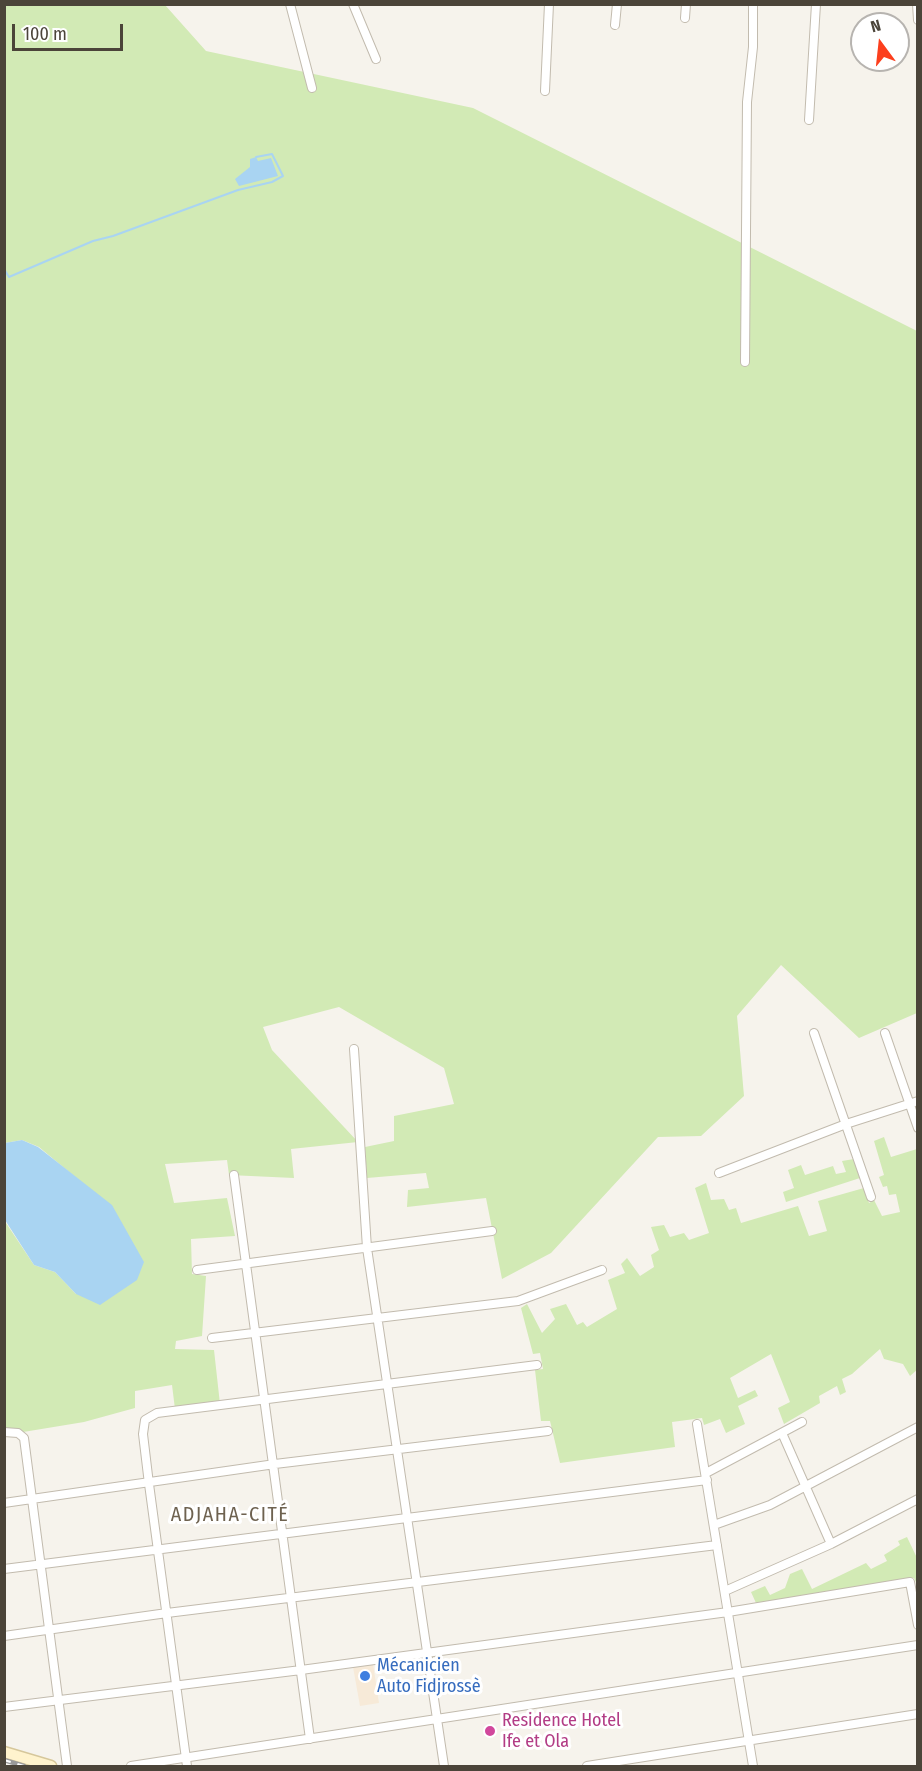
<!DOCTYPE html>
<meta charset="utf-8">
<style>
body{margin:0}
#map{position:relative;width:922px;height:1771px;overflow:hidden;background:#f6f3ec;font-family:"Fira Sans Condensed",sans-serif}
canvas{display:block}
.frame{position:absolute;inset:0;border:6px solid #4b4439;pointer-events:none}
.north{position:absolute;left:850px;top:12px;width:60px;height:60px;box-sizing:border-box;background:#fff;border:2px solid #b7b4b0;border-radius:50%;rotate:345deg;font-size:16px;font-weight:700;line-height:24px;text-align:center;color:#4b4439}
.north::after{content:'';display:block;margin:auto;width:21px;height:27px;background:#fc3f1d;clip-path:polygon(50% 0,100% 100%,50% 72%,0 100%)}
.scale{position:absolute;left:12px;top:24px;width:111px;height:27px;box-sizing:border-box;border:3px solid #4b4439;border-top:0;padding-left:8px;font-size:18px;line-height:21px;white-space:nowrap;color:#4b4439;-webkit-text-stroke:4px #fff;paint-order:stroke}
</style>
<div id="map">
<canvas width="922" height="1771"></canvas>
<div class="frame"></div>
<div class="north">N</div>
<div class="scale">100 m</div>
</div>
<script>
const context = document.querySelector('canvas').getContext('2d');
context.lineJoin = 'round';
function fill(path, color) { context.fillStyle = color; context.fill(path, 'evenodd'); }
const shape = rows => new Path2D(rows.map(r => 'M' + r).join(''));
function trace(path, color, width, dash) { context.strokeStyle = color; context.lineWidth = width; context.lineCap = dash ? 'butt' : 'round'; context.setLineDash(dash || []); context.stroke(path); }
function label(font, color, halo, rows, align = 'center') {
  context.font = font + ' "Fira Sans Condensed",sans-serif'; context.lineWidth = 6; context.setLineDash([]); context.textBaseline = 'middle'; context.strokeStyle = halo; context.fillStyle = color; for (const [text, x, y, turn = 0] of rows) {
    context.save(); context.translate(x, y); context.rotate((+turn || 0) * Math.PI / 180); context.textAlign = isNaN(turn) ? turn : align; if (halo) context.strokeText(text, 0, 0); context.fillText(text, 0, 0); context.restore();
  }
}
const commercial = shape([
 [373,1664,379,1703,360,1706,353,1667]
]);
const green = shape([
 [5,5,165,5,206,51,473,108,917,331,917,1013,859,1038,781,965,737,1016,744,1096,701,1136,658,1137,551,1253,502,1279,486,1198,407,1207,408,1190,429,1188,426,1173,367,1178,365,1147,394,1141,394,1116,454,1104,444,1068,339,1007,263,1027,272,1050,358,1142,291,1149,294,1178,229,1175,227,1160,165,1164,174,1203,227,1198,235,1236,191,1239,192,1274,206,1276,202,1336,176,1341,175,1349,214,1350,220,1404,175,1409,172,1385,135,1391,135,1408,84,1422,5,1435,4,1220,34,1265,55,1272,76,1294,86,1186,39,1147,22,1140,5,1143],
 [884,1137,891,1157,917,1149,918,1369,910,1376,903,1364,884,1359,880,1349,852,1374,842,1379,846,1392,840,1395,837,1386,819,1396,820,1403,784,1424,778,1408,790,1402,771,1354,730,1378,738,1398,755,1390,758,1396,738,1406,745,1424,726,1433,720,1419,704,1425,702,1418,672,1422,675,1447,560,1463,550,1421,541,1421,535,1370,543,1369,540,1353,533,1354,521,1308,527,1304,542,1333,555,1319,550,1309,566,1304,577,1325,583,1322,587,1327,617,1309,608,1280,625,1273,621,1264,627,1258,640,1276,654,1267,651,1255,659,1250,651,1227,664,1225,670,1237,684,1233,689,1240,709,1233,695,1188,706,1183,711,1200,724,1199,729,1210,736,1208,741,1223,798,1206,809,1236,827,1231,818,1201,864,1188,869,1203,874,1200,882,1216,900,1212,896,1194,889,1195,887,1186,883,1187,879,1177,884,1175,874,1141],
 [854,1159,860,1178,786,1202,783,1192,794,1188,788,1170,801,1165,805,1175,833,1166,836,1174,846,1172,842,1161],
 [907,1537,917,1558,917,1584,914,1578,756,1603,751,1592,765,1586,770,1595,785,1588,790,1574,802,1569,812,1589,866,1563,871,1569,887,1561,884,1555,900,1545,898,1541]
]);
const water = shape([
 [256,157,258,161,271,158,278,176,239,186,235,179,250,167,250,159],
 [22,1140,38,1147,112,1205,144,1262,137,1280,100,1305,76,1294,55,1272,34,1265,5,1220,5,1143]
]);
const stream = shape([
 [4,269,9,277,93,241,113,236,238,190,272,182,283,176,272,154,256,157]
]);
const minor = shape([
 [290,4,312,88],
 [353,4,376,59],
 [917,4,918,20],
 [685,18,686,4],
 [615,25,617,4],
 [545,91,549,4],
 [809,120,816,4],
 [745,362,747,102,753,47,753,4],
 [814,1033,871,1197],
 [885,1033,918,1128],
 [354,1049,367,1248,444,1766],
 [719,1173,846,1124,918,1101],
 [234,1175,310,1739],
 [197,1270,492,1231],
 [212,1338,518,1301,602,1270],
 [697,1424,753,1766],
 [4,1432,18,1433,24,1438,67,1766],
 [782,1433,831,1544],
 [706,1473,802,1422],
 [4,1503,275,1464,548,1431],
 [714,1525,770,1505,918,1427],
 [4,1569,707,1480],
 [725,1591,831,1544,918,1499],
 [4,1636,167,1613,717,1545],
 [4,1707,301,1670,728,1612,910,1582,918,1625],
 [131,1766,918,1645],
 [187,1766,149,1484,143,1434,145,1420,157,1413,537,1365],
 [587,1766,918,1714]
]);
const secondary = shape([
 [4,1752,51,1766]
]);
const rail = shape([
 [4,1760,24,1766]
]);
const markers = [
 [365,1676,6,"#3f7fe0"],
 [490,1731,6,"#d1479c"]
];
const shopNames = [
 ["Mécanicien",377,1666],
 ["Auto Fidjrossè",377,1687]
];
const hotelNames = [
 ["Residence Hotel",502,1721],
 ["Ife et Ola",502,1742]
];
const neighbourhoodNames = [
 ["ADJAHA-CITÉ",230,1515]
];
fill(commercial, '#f7ead8');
fill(green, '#d2eab5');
fill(water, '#a9d4f2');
trace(stream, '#a9d4f2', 2);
trace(minor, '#c2bbae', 10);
trace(secondary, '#d6c79b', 13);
trace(minor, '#fff', 8);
trace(secondary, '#fff3cd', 10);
trace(rail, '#9a9a9a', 4.5);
trace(rail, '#fff', 2, [7]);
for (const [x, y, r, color] of markers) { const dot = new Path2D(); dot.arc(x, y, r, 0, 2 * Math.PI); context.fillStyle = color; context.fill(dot); trace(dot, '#fff', 2); }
label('18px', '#366cbe', '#fff', shopNames, 'left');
label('18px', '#b23c85', '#fff', hotelNames, 'left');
context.letterSpacing = '1.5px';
label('20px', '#6e6250', '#fff', neighbourhoodNames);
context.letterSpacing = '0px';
</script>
